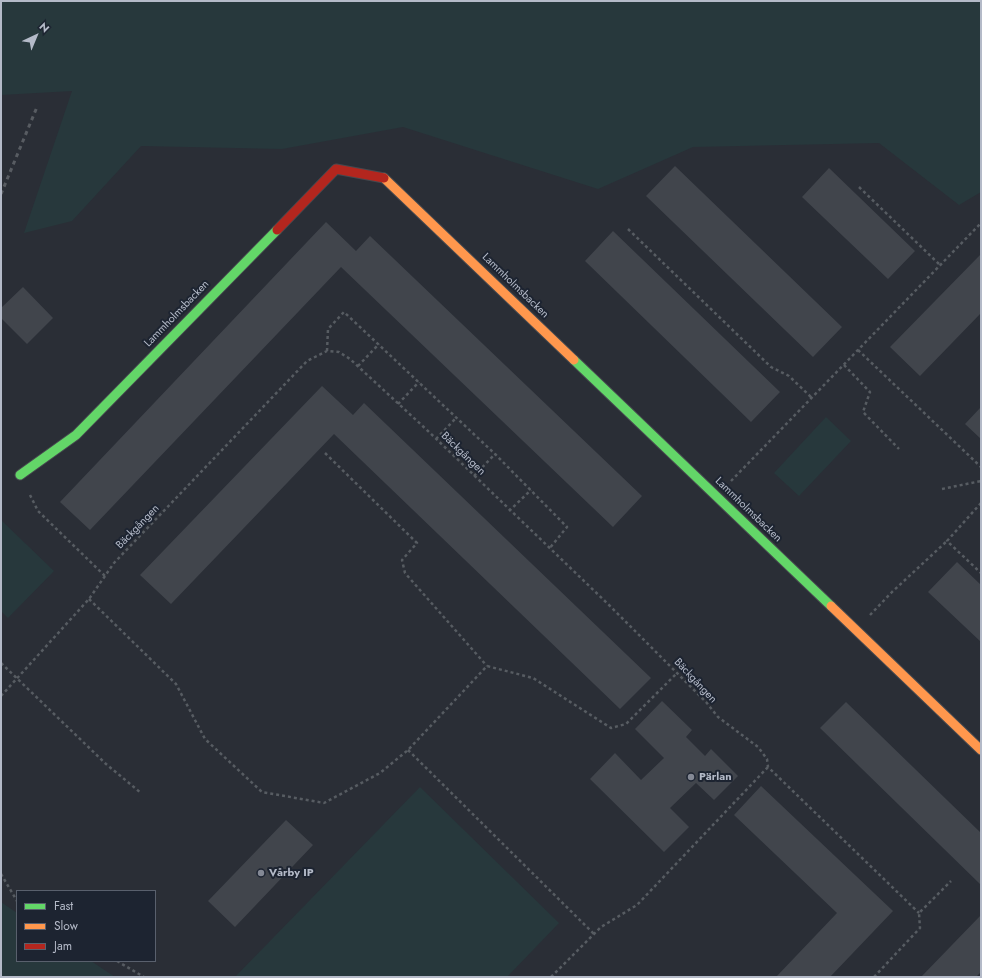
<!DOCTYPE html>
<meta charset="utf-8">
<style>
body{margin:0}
#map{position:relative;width:982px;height:978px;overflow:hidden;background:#2a2e36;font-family:Jost,sans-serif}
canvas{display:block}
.frame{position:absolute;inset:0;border:2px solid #b4bac8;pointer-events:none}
.legend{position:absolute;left:16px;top:890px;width:140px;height:72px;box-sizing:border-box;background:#1d2431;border:1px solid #59606d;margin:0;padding:5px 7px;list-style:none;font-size:12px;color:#b4bac8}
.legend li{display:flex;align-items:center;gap:8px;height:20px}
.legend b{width:20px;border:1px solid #59606d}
.north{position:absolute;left:16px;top:16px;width:40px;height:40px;-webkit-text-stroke:3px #1d2431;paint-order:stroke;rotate:44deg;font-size:11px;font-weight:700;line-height:16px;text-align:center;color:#b4bac8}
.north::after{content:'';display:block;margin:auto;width:14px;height:18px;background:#b4bac8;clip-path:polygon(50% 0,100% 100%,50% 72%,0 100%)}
</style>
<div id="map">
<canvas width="982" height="978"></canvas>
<div class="frame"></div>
<ul class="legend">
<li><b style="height:5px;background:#63d668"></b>Fast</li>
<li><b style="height:5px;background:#ff974d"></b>Slow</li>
<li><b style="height:5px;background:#b3261e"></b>Jam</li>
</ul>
<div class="north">N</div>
</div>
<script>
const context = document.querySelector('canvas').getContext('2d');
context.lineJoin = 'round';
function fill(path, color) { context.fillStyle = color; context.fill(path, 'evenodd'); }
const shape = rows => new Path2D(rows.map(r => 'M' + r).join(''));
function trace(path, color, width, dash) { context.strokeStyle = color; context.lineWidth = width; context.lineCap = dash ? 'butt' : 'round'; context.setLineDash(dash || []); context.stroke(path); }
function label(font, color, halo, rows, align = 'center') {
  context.font = font + ' Jost,sans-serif'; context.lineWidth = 4; context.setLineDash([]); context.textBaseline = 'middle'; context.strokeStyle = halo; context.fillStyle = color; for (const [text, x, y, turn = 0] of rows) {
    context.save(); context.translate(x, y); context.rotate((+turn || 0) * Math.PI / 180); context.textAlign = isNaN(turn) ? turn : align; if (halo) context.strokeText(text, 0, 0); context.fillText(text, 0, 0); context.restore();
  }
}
const green = shape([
 [1,1,981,1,981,192,959,205,879,143,693,147,598,189,403,127,282,149,141,146,72,221,24,233,72,91,1,95],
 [826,417,851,441,799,496,774,473],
 [1,520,54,571,8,618,1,611],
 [420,787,559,923,507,977,235,977],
 [1,902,17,913,17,961,91,961,115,977,1,977]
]);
const building = shape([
 [675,166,842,327,813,357,646,196],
 [829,168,915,251,888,279,802,197],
 [326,222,356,251,370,236,642,496,613,527,341,267,90,530,60,502],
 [613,231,780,392,751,422,585,261],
 [981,254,981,313,920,376,890,347],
 [23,287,53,318,27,344,1,318,1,308],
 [322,386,353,415,364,403,651,678,620,709,334,434,171,604,140,575],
 [981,407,981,439,965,424],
 [957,562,981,585,981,642,928,592],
 [662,701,692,730,686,737,705,756,711,749,738,776,714,800,696,783,670,808,689,827,664,852,590,779,615,753,641,780,664,758,635,729],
 [846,702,981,833,981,885,820,728],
 [761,786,893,911,830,977,776,977,837,913,734,815],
 [286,820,313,845,235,927,208,901],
 [981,915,981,972,976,977,921,977]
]);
const path = shape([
 [859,187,940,265],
 [628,229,771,367,789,376,812,398],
 [858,350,981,467],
 [327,351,328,329,344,312,495,454,567,527,549,549],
 [844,365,870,392,863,412,899,449],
 [358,366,379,344],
 [398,404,419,382],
 [436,439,456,418],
 [325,453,417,543,402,560,405,573,487,666],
 [474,476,495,454],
 [731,481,981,223],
 [942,489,981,481],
 [30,495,38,511,105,576],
 [981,503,947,541,981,573],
 [509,511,531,490],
 [89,599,176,684,205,739,262,792,324,803,380,773,408,750,487,666,533,678,611,728,626,724,677,673],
 [870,615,892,592,947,541],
 [1,663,106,764,141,793],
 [1,696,89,599,114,563,307,361,327,351,339,352,350,359,428,431,609,605,706,702,718,717,758,747,767,759,768,767,919,913],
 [408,750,594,934],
 [1,874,17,901],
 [117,961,144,977],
 [551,977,601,927,637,905,768,767],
 [874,977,920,928,919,913,951,881]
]);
const fast = shape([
 [574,360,831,606],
 [20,475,76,435,277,230]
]);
const slow = shape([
 [384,178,574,360],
 [831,606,981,750]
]);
const jam = shape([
 [277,230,336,169,384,178]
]);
const rail = shape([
 [1,194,37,107]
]);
const markers = [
 [691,777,4,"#848995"],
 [261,873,4,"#848995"]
];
const streetNames = [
 ["Lammholmsbacken",515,286,44],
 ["Lammholmsbacken",177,314,-46],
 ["Bäckgången",463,454,44],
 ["Lammholmsbacken",748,510,44],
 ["Bäckgången",138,527,-46],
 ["Bäckgången",695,681,47]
];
const poiNames = [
 ["Pärlan",699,777],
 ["Vårby IP",269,873]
];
fill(green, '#27383c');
fill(building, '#41454c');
trace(fast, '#46494f', 11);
trace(slow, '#46494f', 11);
trace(jam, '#46494f', 11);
trace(path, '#575c62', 2.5, [3, 3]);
trace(fast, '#63d668', 9);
trace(slow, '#ff974d', 9);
trace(jam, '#b3261e', 9);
trace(rail, '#585c62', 3, [4, 4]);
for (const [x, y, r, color] of markers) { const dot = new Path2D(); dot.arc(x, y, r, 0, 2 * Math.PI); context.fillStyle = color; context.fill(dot); trace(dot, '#1d2431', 1.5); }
label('11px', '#b4bac8', '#1d2431', streetNames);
label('bold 11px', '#b4bac8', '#1d2431', poiNames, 'left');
</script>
